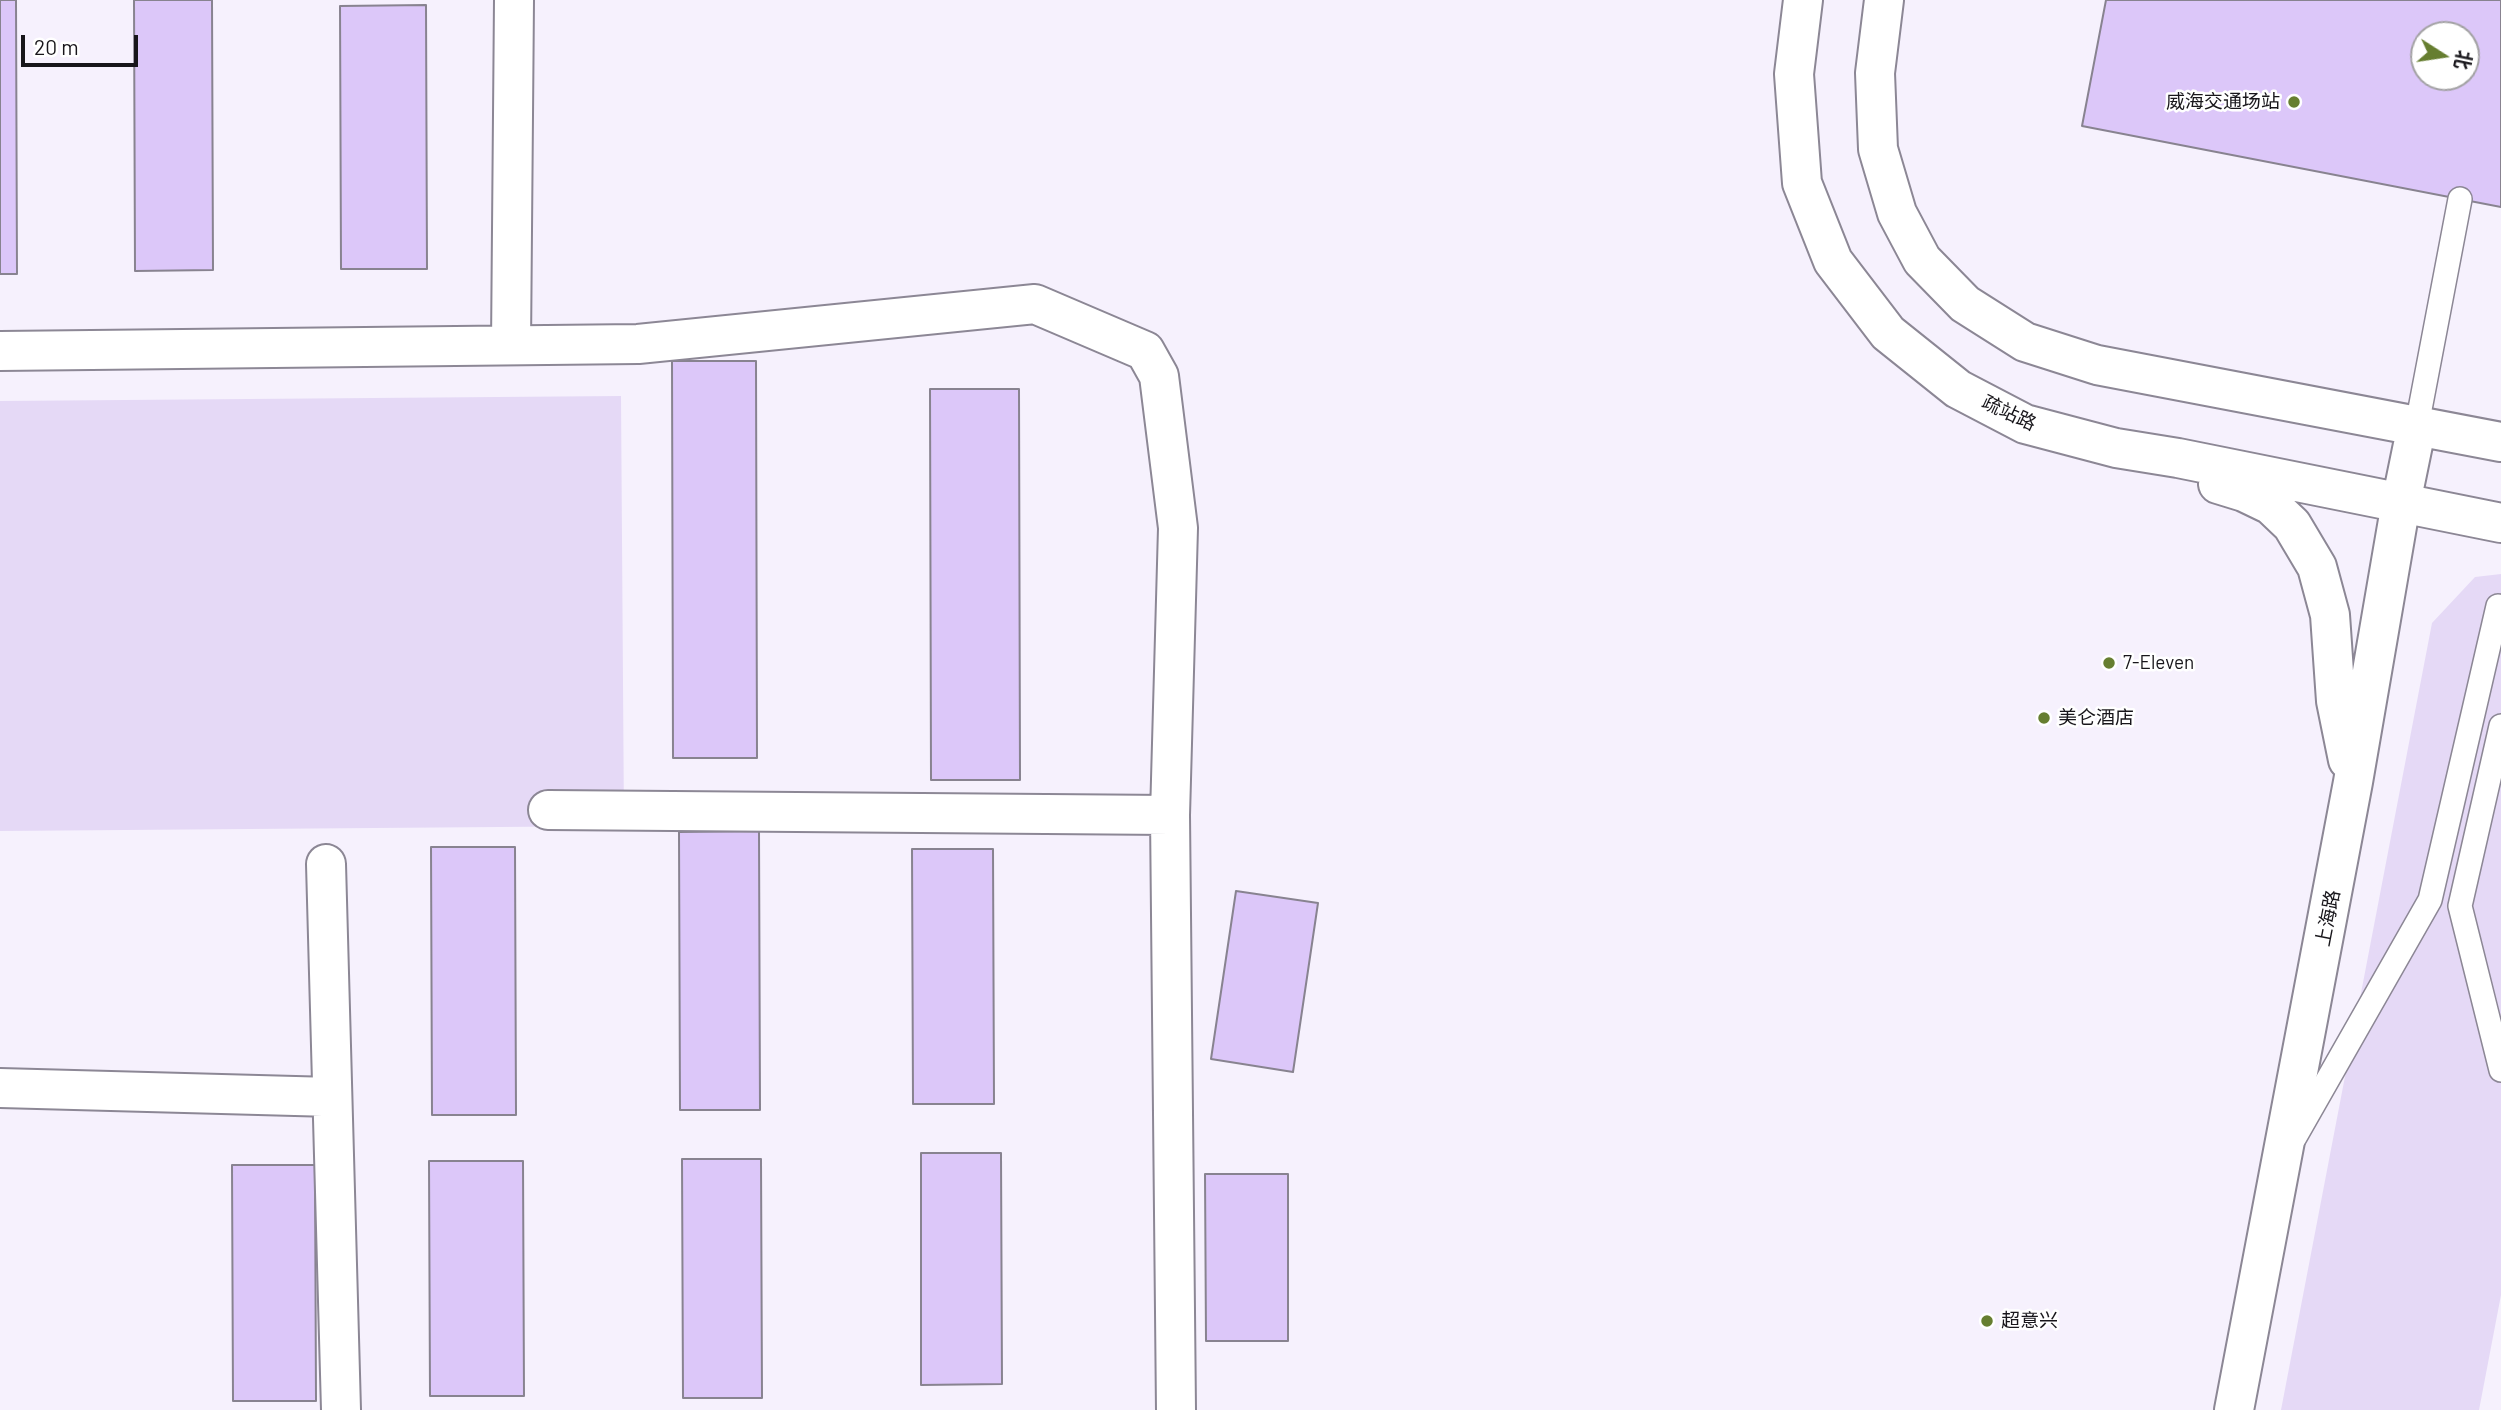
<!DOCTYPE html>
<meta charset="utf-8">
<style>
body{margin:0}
#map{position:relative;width:2501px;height:1410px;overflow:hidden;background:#f6f1fd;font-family:Barlow,"Noto Sans SC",sans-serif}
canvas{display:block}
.north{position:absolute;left:2410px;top:21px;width:70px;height:70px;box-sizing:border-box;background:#fff;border:2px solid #a3a2a4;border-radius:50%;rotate:102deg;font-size:19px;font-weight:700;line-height:28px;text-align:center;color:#18161b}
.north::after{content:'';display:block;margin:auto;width:24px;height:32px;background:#667e30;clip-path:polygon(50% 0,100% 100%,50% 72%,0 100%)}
.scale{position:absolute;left:21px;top:35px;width:117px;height:32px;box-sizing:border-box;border:4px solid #18161b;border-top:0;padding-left:9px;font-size:21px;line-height:24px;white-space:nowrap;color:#18161b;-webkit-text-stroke:5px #fff;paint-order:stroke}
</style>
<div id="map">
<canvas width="2501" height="1410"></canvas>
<div class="north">北</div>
<div class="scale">20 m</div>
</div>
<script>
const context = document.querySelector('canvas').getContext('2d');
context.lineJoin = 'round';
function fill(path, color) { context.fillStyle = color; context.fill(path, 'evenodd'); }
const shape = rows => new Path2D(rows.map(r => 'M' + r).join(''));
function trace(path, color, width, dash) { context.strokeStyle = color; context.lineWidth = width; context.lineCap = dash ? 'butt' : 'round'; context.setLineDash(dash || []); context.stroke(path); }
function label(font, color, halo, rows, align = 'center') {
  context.font = font + ' Barlow,"Noto Sans SC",sans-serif'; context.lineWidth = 5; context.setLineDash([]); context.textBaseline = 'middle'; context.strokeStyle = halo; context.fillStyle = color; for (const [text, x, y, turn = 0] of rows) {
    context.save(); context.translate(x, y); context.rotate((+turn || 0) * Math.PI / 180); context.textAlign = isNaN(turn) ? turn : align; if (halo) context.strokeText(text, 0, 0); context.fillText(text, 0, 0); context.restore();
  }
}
const green = shape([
 [621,396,624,826,0,831,0,401],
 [2501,574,2501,1295,2479,1410,2281,1410,2432,623,2475,577]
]);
const building = shape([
 [0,0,16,0,17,274,0,274,0,0],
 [134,0,212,0,213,270,135,271,134,0],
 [2106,0,2501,0,2501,207,2082,126,2106,0],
 [2424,35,2466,35,2466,77,2424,77,2424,35],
 [426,5,427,269,341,269,340,6,426,5],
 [672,361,756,361,757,758,673,758,672,361],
 [930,389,1019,389,1020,780,931,780,930,389],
 [759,831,760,1110,680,1110,679,832,759,831],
 [431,847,515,847,516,1115,432,1115,431,847],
 [912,849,993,849,994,1104,913,1104,912,849],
 [1236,891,1318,903,1293,1072,1211,1059,1236,891],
 [921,1153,1001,1153,1002,1384,921,1385,921,1153],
 [682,1159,761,1159,762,1398,683,1398,682,1159],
 [429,1161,523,1161,524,1396,430,1396,429,1161],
 [232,1165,315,1165,316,1401,233,1401,232,1165],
 [1205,1174,1288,1174,1288,1341,1206,1341,1205,1174]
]);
const service = shape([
 [2417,425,2460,199],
 [2501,726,2460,906,2501,1070],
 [2295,1137,2430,900,2498,606]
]);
const minor = shape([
 [511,345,514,0],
 [0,351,638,344,1035,304,1145,351,1159,376,1178,528,1170,815],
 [548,810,1170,815,1176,1410],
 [326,864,341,1410],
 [0,1088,332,1097]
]);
const tertiary = shape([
 [1803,0,1794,74,1802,183,1833,261,1888,333,1958,389,2025,424,2116,448,2178,458,2501,523],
 [1884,0,1875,73,1878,149,1897,213,1922,260,1965,304,2025,342,2097,365,2501,442],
 [2218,484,2244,492,2271,505,2292,525,2317,567,2330,615,2336,701,2348,760],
 [2234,1410,2353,782,2401,503,2417,425]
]);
const markers = [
 [2294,102,7,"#667e30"],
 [2109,663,7,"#667e30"],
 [2044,718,7,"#667e30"],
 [1987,1321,7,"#667e30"]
];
const poiNames = [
 ["威海交通场站",2280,102,"right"],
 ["7-Eleven",2123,663],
 ["美仑酒店",2058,718],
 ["超意兴",2001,1321]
];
const streetNames = [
 ["疏站路",2009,413,25],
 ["上海路",2328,918,-79]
];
fill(green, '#e5d9f6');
fill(building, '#dcc7f9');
trace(building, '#888390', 2);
trace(service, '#8c8795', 26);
trace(minor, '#8c8795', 42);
trace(tertiary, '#8c8795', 42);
trace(service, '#fff', 23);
trace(minor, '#fff', 38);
trace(tertiary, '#fff', 38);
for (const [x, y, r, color] of markers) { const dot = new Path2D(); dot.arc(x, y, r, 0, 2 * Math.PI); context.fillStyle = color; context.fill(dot); trace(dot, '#fff', 2.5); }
label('19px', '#18161b', '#fff', poiNames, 'left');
label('19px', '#18161b', '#fff', streetNames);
</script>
